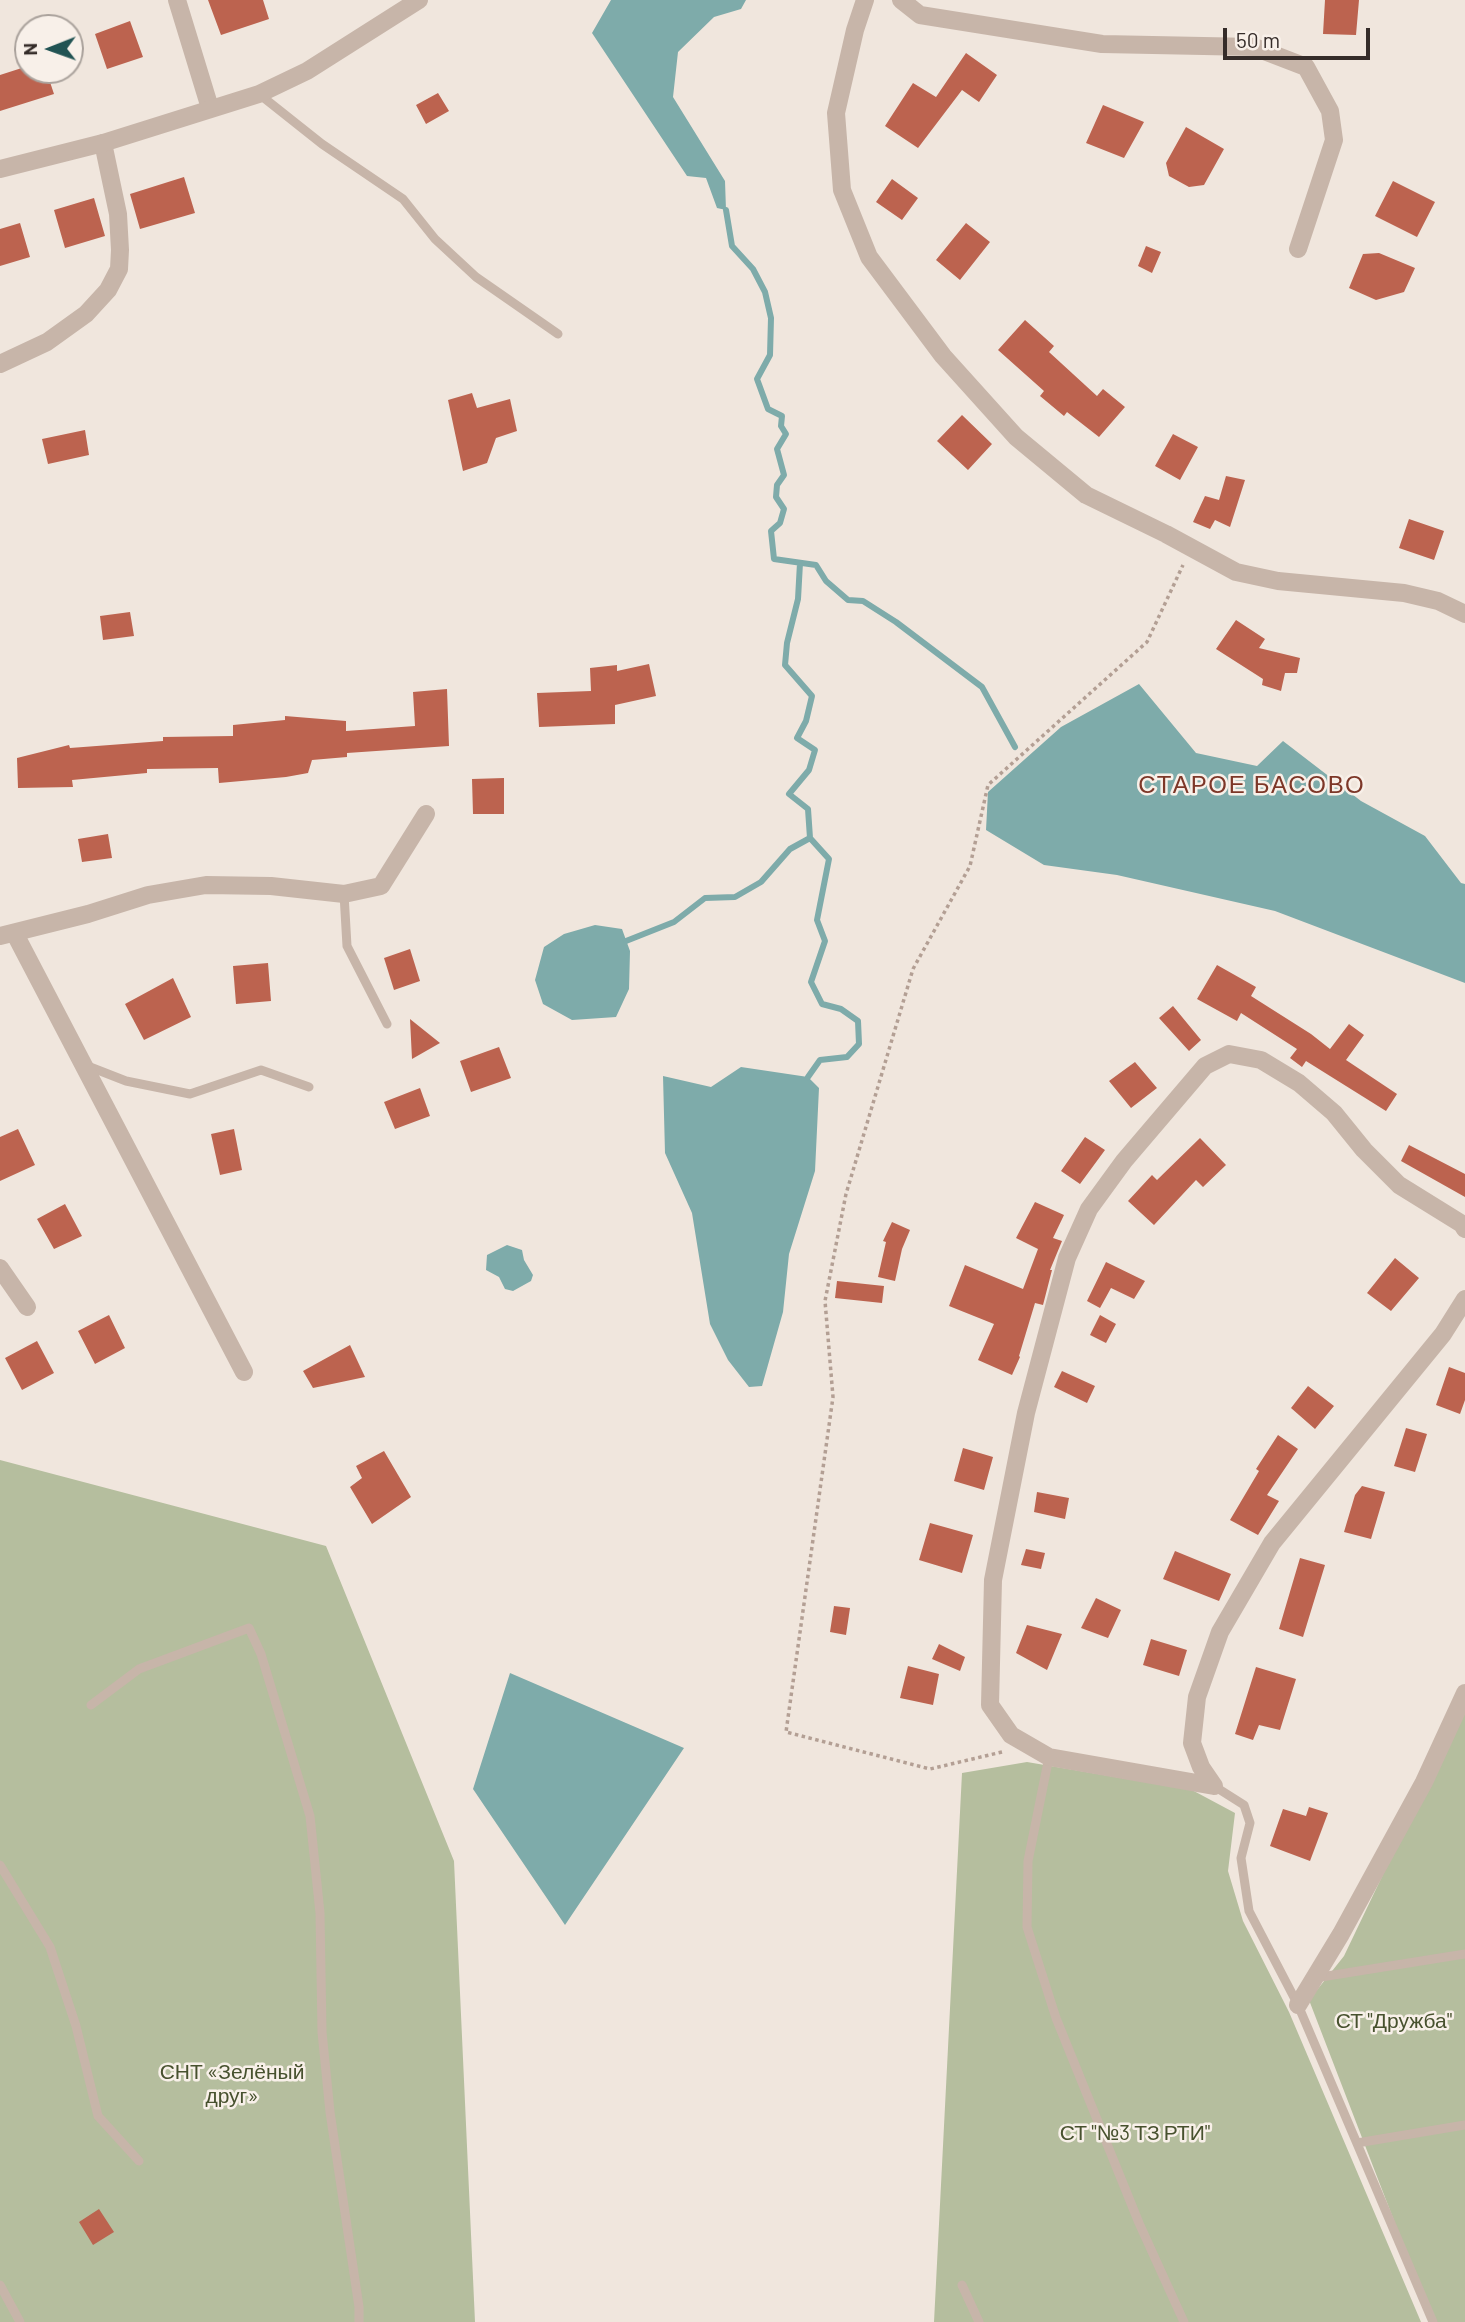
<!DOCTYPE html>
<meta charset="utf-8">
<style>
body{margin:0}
#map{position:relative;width:1465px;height:2322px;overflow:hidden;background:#f0e6dd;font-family:Barlow,sans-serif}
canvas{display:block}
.north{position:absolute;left:14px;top:14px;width:70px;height:70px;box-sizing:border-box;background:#f8f0e9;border:2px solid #aaa29c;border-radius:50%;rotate:269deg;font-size:19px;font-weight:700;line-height:28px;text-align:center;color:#352c29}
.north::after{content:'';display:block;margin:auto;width:24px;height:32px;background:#215353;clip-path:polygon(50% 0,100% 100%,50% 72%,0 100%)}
.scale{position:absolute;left:1223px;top:28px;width:147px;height:32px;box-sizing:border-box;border:4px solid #352c29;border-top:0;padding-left:9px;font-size:21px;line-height:24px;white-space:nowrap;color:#352c29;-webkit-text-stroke:5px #f8f0e9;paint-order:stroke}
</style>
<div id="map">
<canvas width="1465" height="2322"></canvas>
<div class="north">N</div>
<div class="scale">50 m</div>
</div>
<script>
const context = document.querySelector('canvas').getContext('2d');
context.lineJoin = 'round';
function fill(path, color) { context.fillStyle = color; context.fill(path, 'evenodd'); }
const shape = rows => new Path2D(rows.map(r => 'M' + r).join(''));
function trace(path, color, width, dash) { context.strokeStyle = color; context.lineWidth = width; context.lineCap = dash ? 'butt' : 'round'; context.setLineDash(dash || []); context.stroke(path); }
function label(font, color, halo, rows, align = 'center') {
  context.font = font + ' Barlow,sans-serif'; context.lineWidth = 5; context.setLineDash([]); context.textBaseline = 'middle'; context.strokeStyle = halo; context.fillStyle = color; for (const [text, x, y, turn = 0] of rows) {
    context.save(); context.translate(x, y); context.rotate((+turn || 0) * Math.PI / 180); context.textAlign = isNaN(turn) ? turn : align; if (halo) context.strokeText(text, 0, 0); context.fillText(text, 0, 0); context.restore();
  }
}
const green = shape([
 [0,1460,326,1546,454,1861,475,2322,0,2322],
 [1465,1703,1465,2322,1433,2322,1309,2000,1344,1956],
 [1027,1762,1192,1790,1235,1813,1228,1871,1243,1921,1289,2012,1421,2322,934,2322,962,1773]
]);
const water = shape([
 [611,0,746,0,741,9,714,17,678,52,673,97,725,181,726,210,717,208,706,178,687,176,592,33],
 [1139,684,1196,753,1257,766,1283,741,1361,801,1425,836,1461,883,1465,884,1465,983,1275,911,1117,875,1044,865,986,830,988,792,1061,727],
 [595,925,622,929,630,951,629,989,616,1017,572,1020,543,1004,535,980,544,947,564,934],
 [741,1067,808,1077,819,1088,815,1171,789,1254,783,1312,762,1386,749,1387,728,1360,710,1324,692,1213,665,1153,663,1076,711,1087],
 [507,1245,522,1250,524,1260,533,1275,531,1281,513,1291,505,1289,499,1277,486,1270,487,1255],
 [510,1673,684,1748,565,1925,473,1789]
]);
const stream = shape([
 [726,210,732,246,753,269,765,292,771,318,770,355,757,379,768,409,782,416,781,426,786,434,777,449,784,475,777,485,776,497,784,509,780,523,771,531,774,559,816,565,826,581,848,600,863,601,896,622,982,687,1015,747],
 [800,563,798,599,787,643,785,665,812,696,806,721,797,738,815,750,809,770,789,794,808,809,810,838,829,859,817,920,825,941,811,982,822,1004,841,1009,858,1021,859,1044,847,1057,820,1060,808,1077],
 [626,941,674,922,705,898,735,897,761,882,790,849,810,838]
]);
const building = shape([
 [208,0,263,0,269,19,221,35],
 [1325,0,1359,0,1356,35,1323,34],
 [130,21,143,57,107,69,95,34],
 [966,53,997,75,979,102,962,90,918,148,885,126,913,83,936,97],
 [28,66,28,70,46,70,54,94,0,111,0,75],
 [438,93,449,111,426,124,416,105],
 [1103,105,1144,122,1124,158,1086,143],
 [1186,127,1224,149,1204,185,1189,187,1169,176,1166,163],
 [184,177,195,213,140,229,130,194],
 [892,179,918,198,902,220,876,202],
 [1393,181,1435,202,1417,237,1375,216],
 [94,198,105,236,65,248,54,210],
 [20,223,30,257,0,266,0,229],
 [966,223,990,242,960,280,936,260],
 [1146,246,1161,252,1152,273,1138,266],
 [1379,253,1415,268,1404,292,1376,300,1349,288,1363,254],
 [1025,320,1054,346,1049,352,1097,396,1103,389,1125,407,1099,437,1067,412,1064,416,1040,396,1044,391,998,350],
 [472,393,477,408,510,399,517,431,496,438,487,463,463,471,448,400],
 [962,415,992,444,968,470,937,441],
 [85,430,89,455,48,464,42,439],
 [1173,434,1198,447,1180,480,1155,466],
 [1226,476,1245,480,1230,527,1215,520,1210,529,1193,522,1205,496,1219,500],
 [1409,519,1444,531,1434,560,1399,548],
 [130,612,134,636,103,640,100,616],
 [1236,620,1265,639,1259,648,1300,658,1297,673,1285,673,1281,691,1262,685,1263,679,1216,649],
 [649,664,656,696,615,705,615,724,539,727,537,693,591,691,590,668,617,665,617,671],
 [447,689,449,746,347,753,347,757,312,760,308,773,286,777,219,783,218,768,147,769,147,773,72,780,73,787,18,788,17,758,69,745,70,748,163,741,163,737,233,736,233,725,285,720,285,716,346,721,346,731,415,726,413,692],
 [504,778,504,814,473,814,472,779],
 [108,834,112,858,82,862,78,839],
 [410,949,420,981,394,990,384,958],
 [268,963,271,1001,236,1004,233,966],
 [1217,965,1256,987,1251,996,1311,1034,1330,1049,1349,1024,1364,1035,1346,1060,1397,1094,1386,1111,1306,1061,1302,1067,1290,1058,1297,1049,1241,1013,1237,1021,1197,999],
 [173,978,191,1017,144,1040,125,1004],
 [1173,1006,1201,1040,1189,1051,1159,1018],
 [410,1019,440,1043,412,1059],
 [499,1047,511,1078,471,1092,460,1061],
 [1135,1062,1157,1088,1131,1108,1109,1081],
 [420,1088,430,1116,395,1129,384,1102],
 [18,1129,35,1165,0,1181,0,1137],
 [234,1129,242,1170,220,1175,211,1134],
 [1085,1137,1105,1150,1080,1184,1061,1171],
 [1200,1138,1226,1165,1203,1187,1196,1180,1154,1225,1128,1201,1152,1175,1157,1180],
 [1409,1145,1465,1174,1465,1197,1401,1161],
 [1035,1202,1064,1215,1053,1238,1062,1241,1050,1270,1052,1270,1043,1305,1035,1303,1019,1356,1020,1357,1012,1375,978,1360,994,1324,949,1306,965,1265,1023,1289,1038,1249,1016,1238],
 [65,1204,82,1236,54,1249,37,1219],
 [892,1222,910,1230,902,1249,895,1281,878,1277,886,1242,883,1241],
 [1395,1258,1419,1278,1391,1311,1367,1293],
 [1106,1262,1145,1281,1134,1299,1111,1288,1100,1308,1087,1301],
 [837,1281,884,1286,882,1303,835,1298],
 [109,1315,125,1348,95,1364,78,1331],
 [1100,1315,1116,1324,1106,1343,1090,1335],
 [37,1341,54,1373,22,1390,5,1358],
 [350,1345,365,1377,313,1388,303,1371],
 [1449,1367,1465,1373,1465,1400,1460,1414,1436,1405],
 [1062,1371,1095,1386,1087,1403,1054,1387],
 [1308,1386,1334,1406,1315,1429,1291,1408],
 [1406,1428,1427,1434,1415,1472,1394,1466],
 [1278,1435,1298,1449,1267,1495,1279,1501,1258,1535,1230,1520,1259,1471,1256,1469],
 [963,1448,993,1457,984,1490,954,1481],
 [384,1451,411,1497,372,1524,350,1487,362,1478,356,1466],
 [1362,1486,1385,1492,1371,1539,1344,1532,1355,1495],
 [1037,1492,1069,1498,1065,1519,1034,1512],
 [930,1523,973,1535,962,1573,919,1560],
 [1026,1549,1045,1553,1041,1569,1021,1565],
 [1175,1551,1231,1574,1219,1601,1163,1579],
 [1300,1558,1325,1565,1303,1637,1279,1629],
 [1096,1598,1121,1610,1108,1638,1081,1628],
 [834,1606,850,1608,846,1635,830,1632],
 [1027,1625,1062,1634,1047,1670,1016,1653],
 [1151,1639,1187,1650,1179,1676,1143,1665],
 [939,1644,965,1657,960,1671,932,1659],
 [908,1666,939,1674,933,1705,900,1698],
 [1256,1667,1296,1679,1280,1730,1259,1725,1253,1740,1235,1734],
 [1309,1807,1328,1813,1310,1861,1270,1846,1283,1809,1306,1816],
 [99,2209,114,2232,93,2245,79,2222]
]);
const path = shape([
 [1002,1752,930,1769,786,1732,833,1397,825,1301,846,1194,913,969,970,866,988,785,1147,642,1183,565]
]);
const service = shape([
 [259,94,322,144,403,199,435,239,476,277,558,334],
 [344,894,347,946,387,1024],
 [85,1065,126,1081,190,1094,261,1070,309,1087],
 [91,1705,139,1669,249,1628,261,1654,310,1816,320,1913,322,2032,330,2112,359,2307,359,2322],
 [1049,1757,1028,1861,1027,1927,1056,2018,1139,2223,1184,2322],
 [1214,1786,1244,1805,1250,1823,1241,1858,1249,1911,1298,2005,1433,2322],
 [0,1865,50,1947,76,2026,98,2116,139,2161],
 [1315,1978,1465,1954],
 [1357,2143,1465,2125],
 [0,2285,20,2322],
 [962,2285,979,2322]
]);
const minor = shape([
 [177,0,210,108],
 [865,0,855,30,836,113,842,190,869,257,943,356,1016,437,1086,495,1166,534,1236,572,1278,581,1404,593,1438,601,1465,614],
 [901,0,920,15,1102,44,1254,47,1306,67,1330,111,1334,140,1298,249],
 [0,364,47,342,86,314,108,290,119,269,120,250,118,214,103,143],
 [15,934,244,1372],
 [0,936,88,914,148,895,206,885,271,886,344,894,381,886,426,814],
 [0,1268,27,1307],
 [1214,1786,1049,1757,1011,1735,990,1705,993,1580,1026,1413,1067,1258,1089,1209,1124,1161,1205,1066,1229,1054,1261,1060,1299,1083,1334,1113,1364,1150,1399,1185,1462,1224,1465,1229],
 [1214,1786,1201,1767,1192,1743,1197,1697,1220,1632,1272,1543,1443,1334,1465,1299],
 [1298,2005,1341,1934,1424,1782,1465,1693]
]);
const tertiary = shape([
 [0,169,103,143,259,94,307,71,419,0]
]);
const parkNames = [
 ["СТ \"Дружба\"",1394,2021],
 ["СНТ «Зелёный",232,2072],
 ["друг»",232,2096],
 ["СТ \"№3 ТЗ РТИ\"",1135,2133]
];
const quarterNames = [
 ["СТАРОЕ БАСОВО",1252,785]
];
fill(green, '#b5be9e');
fill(water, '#7eabaa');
trace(stream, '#7eabaa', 6);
fill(building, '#bc634f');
trace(path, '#b39f94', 3.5, [3.5, 3.5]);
trace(service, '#c7b5a9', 9);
trace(minor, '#c7b5a9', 18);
trace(tertiary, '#c7b5a9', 18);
label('21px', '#47512e', '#f8f0e9', parkNames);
context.letterSpacing = '2px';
label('24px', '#7d3728', '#f8f0e9', quarterNames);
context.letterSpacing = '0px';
</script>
